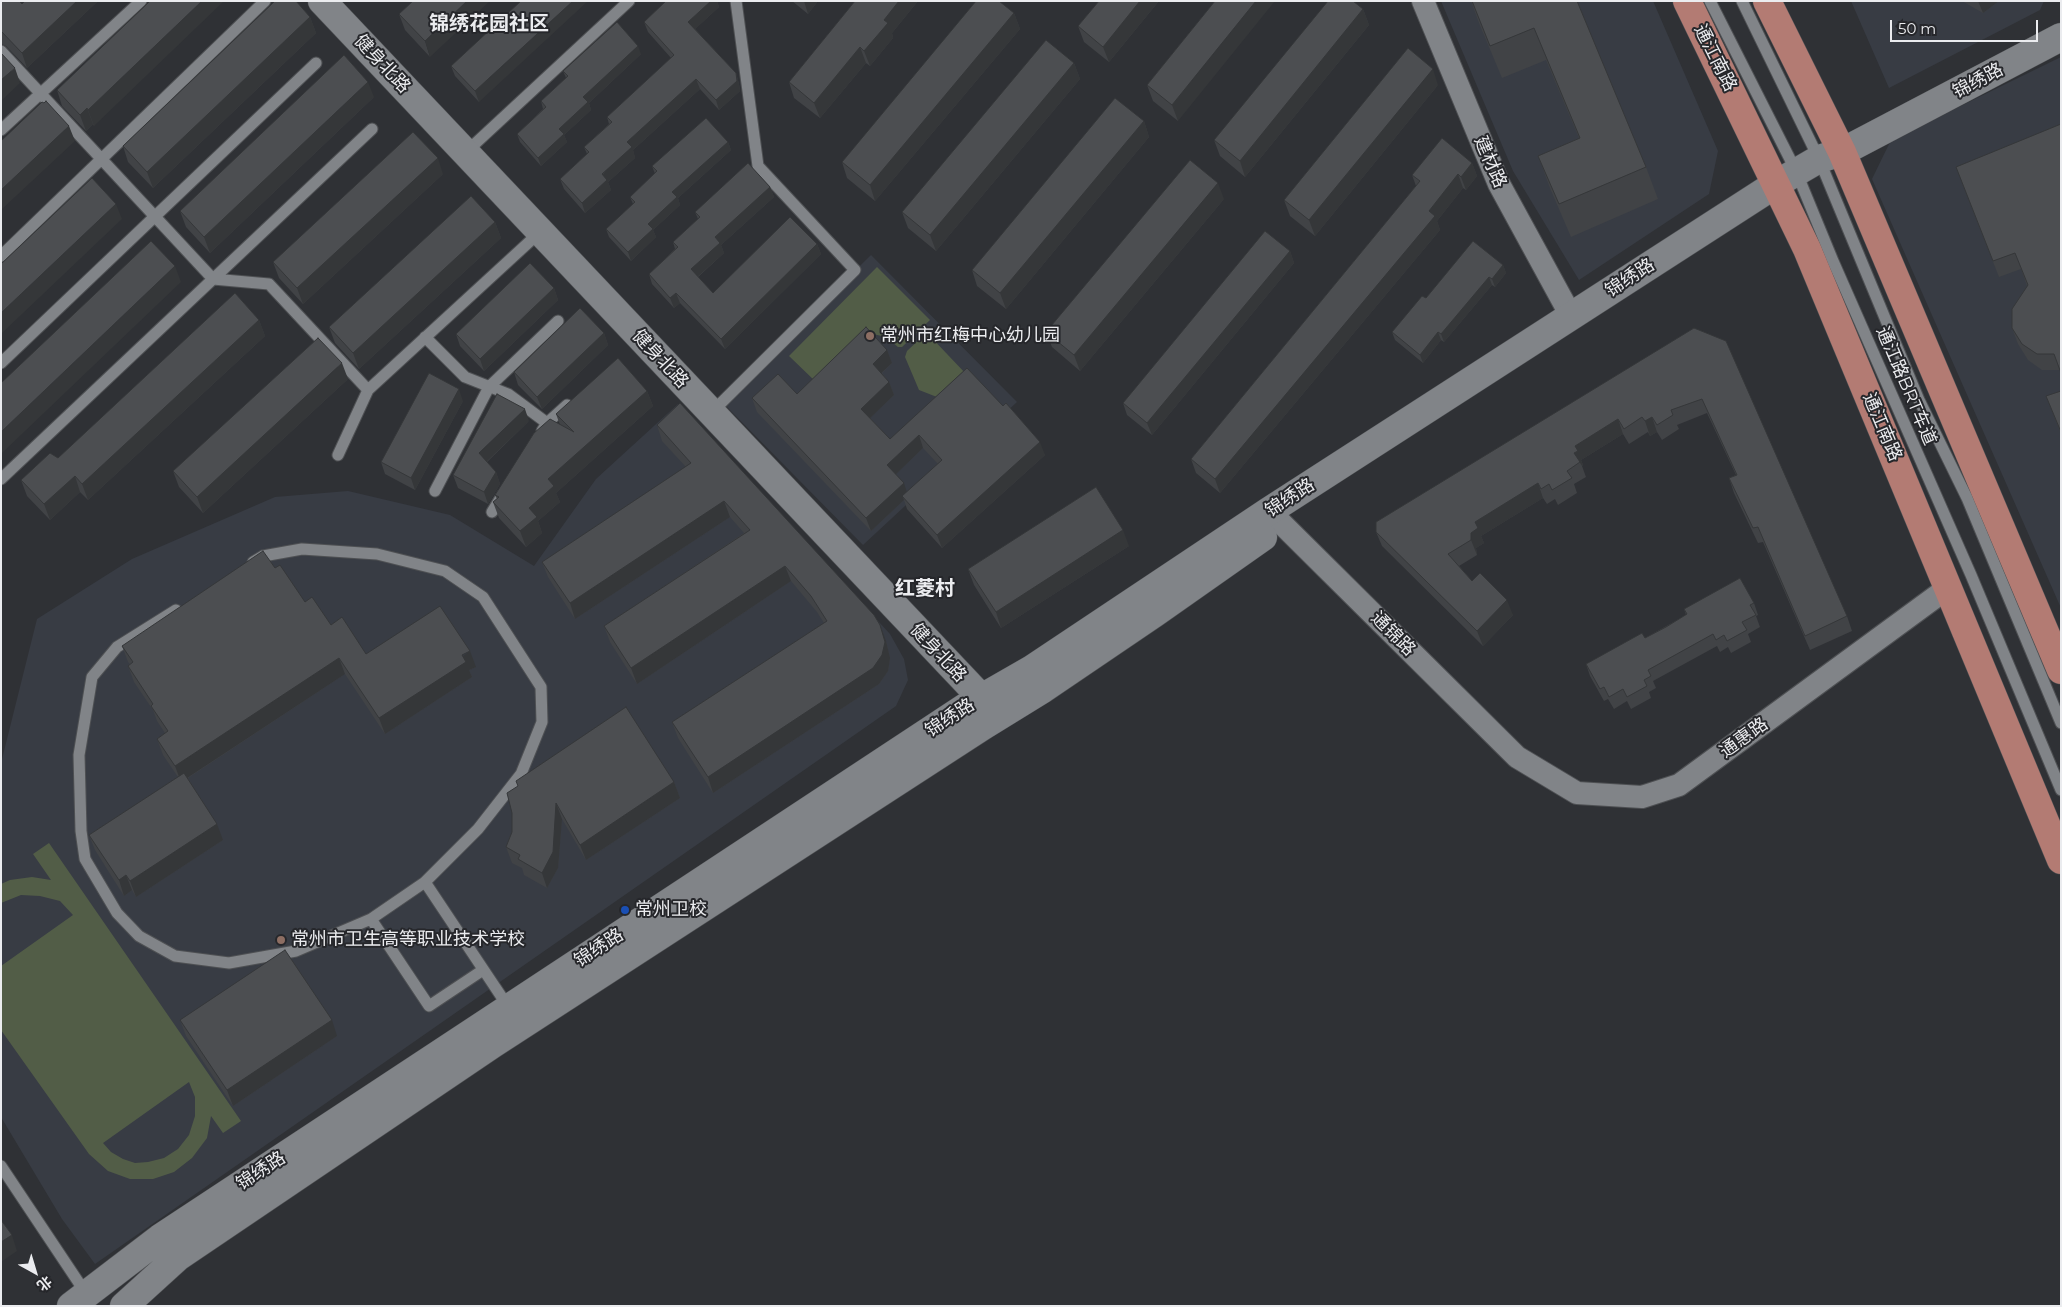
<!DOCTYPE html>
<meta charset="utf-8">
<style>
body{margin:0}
#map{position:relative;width:2062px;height:1307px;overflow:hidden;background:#2f3135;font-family:Montserrat,"Noto Sans SC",sans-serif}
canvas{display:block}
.frame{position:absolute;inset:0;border:2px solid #ebecef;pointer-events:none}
.north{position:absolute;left:10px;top:1247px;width:50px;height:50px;-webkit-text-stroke:4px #26272b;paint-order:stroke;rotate:141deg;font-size:14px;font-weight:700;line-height:20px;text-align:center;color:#ebecef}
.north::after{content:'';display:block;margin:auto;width:18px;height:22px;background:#ebecef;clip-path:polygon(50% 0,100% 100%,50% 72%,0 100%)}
.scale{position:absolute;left:1890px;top:20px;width:148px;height:22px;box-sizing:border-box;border:2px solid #ebecef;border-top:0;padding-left:6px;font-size:15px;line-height:18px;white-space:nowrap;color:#ebecef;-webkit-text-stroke:4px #26272b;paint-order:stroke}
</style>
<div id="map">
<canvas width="2062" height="1307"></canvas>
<div class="frame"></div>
<div class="north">北</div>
<div class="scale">50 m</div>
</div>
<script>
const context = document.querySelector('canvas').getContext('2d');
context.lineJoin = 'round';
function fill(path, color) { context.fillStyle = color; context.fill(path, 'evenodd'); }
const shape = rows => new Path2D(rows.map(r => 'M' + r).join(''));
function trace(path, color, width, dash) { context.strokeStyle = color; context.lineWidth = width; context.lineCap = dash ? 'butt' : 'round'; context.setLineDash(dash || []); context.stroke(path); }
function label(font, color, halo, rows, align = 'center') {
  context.font = font + ' Montserrat,"Noto Sans SC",sans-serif'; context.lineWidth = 4; context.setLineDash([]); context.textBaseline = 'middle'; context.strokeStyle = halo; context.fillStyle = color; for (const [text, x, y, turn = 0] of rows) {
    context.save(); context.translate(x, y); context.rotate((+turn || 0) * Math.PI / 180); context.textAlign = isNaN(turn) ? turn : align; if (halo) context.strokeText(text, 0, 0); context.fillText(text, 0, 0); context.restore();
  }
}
const built = shape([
 [1441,1,1653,1,1718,151,1709,194,1579,280,1513,171],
 [1851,1,2044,1,2040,10,1889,88],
 [2061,57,2061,608,1872,179,1891,140],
 [871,255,1017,402,863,545,722,402],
 [678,404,890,634,904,659,908,680,896,706,95,1264,62,1219,1,1117,1,763,37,619,132,559,275,497,348,491,450,515,534,566,596,479]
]);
const green = shape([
 [877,267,930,320,902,347,898,347,886,337,873,334,856,343,816,382,789,356],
 [925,334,928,334,967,375,942,399,919,390,905,357,907,351],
 [49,843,241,1121,223,1133,211,1116,207,1138,192,1158,174,1172,153,1179,130,1179,108,1171,89,1154,1,1030,1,966,73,915,60,901,40,896,21,895,1,903,1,884,10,880,32,877,51,880,33,854],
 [189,1082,195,1097,195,1116,189,1135,178,1149,164,1158,148,1162,135,1163,123,1159,111,1152,103,1143]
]);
const service = shape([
 [1710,1,1796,171,1833,261,1971,575,2061,790],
 [1742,1,1819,159,1919,400,1967,498,2061,723],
 [1,51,213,279,269,284,368,390],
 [1,130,141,1],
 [465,153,629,1],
 [1,256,265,1],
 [425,337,465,377,508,394,547,423],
 [1,363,316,63],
 [711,413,855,270,758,166,736,1],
 [542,431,547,423,567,405],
 [338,455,368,390,540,232],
 [1,479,372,129],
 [435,491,489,387,558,321],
 [492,512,503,494],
 [253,562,263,556,302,549,377,554,445,571,483,597,541,687,542,722,521,774,478,829,425,882],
 [176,610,117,647,92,677,79,755,81,831,85,859,117,913,139,936,175,956,229,963,296,951,371,919],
 [483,970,429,1006,371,919,425,882,509,1008],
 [1,1166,87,1295]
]);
const minor = shape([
 [1423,1,1499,184,1571,316],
 [1269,511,1517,757,1577,793,1642,797,1679,785,1949,587]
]);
const tertiary = shape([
 [322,1,993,710],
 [71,1306,160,1238,964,708,1032,669,1269,511,1776,184,1819,159,1842,152,2061,37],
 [124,1306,178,1257,493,1044,983,726,1043,689,1155,613,1263,537]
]);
const primary = shape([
 [1687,1,1807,249,2061,860],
 [1767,1,1842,152,2061,670]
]);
const wall = shape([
 [1,1,22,4,25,1,98,1,27,68,6,46,1,44],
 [150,1,94,126,93,124,86,131,62,106,57,90],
 [413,1,430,57,405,30,399,14],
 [521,1,479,102,455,76,451,66],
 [666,1,717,1,719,7,695,29,736,73,739,84,740,91,719,110,700,89,633,150,635,158,608,182,611,190,585,213,564,189,560,179,587,154,584,147,609,124,607,117,671,58,648,32,644,22],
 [792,1,818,1,808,14],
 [855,1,918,1,892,33,893,38,870,66,866,63,820,118,794,98,789,82],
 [1099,1,1159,1,1109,62,1084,42,1078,26],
 [1215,1,1178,121,1153,101,1147,85],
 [1471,1,1577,1,1646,167,1658,199,1571,237,1550,188,1538,156,1579,138,1546,60,1502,78,1479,23],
 [1962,1,1999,1,1983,13],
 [1363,9,1369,25,1245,177,1220,156,1214,140],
 [1014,13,1020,29,875,201,847,178,842,162],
 [310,17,316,33,153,188,128,162,123,146],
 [641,54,589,103,591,110,564,135,567,142,541,166,520,142,517,134,543,109,541,101,566,78,563,71],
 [1074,63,1080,79,936,251,908,228,902,212],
 [1438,85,1315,236,1290,216,1284,200],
 [374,97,210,253,186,227,180,211],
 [1144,121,1149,137,1006,309,977,286,972,270],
 [2061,124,2059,370,2042,370,2028,360,2018,344,2012,328,2027,286,2021,269,1999,277,1962,183],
 [728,142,731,150,678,198,680,205,653,230,656,237,631,261,609,237,606,229,633,204,630,197,655,174,652,166],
 [1472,163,1477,176,1466,190,1463,188,1437,221,1440,230,1220,493,1196,473,1191,459,1416,186,1412,175],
 [443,174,303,304,279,278,273,262],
 [770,187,774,197,721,245,724,253,698,277,713,293,817,244,821,254,725,349,680,303,674,308,652,284,649,274,675,249,673,242,698,219,695,212],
 [1224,199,1080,371,1052,347,1046,332],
 [495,222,501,238,359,369,335,343,329,327],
 [1290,251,1294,263,1152,435,1127,415,1123,403],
 [1503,265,1506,273,1495,287,1492,285,1444,342,1441,340,1423,363,1395,340,1392,332,1426,298],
 [554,288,558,300,484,371,460,346,456,334],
 [259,320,265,336,88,500,80,492,50,520,27,496,21,480,58,458],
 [1694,328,1847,616,1852,631,1810,650,1763,542,1758,543,1734,493,1729,478,1736,475,1707,413,1677,425,1679,429,1662,440,1657,432,1650,436,1648,432,1629,444,1623,434,1581,460,1583,465,1582,466,1586,477,1574,484,1577,493,1558,505,1555,499,1547,504,1543,498,1481,536,1484,543,1476,548,1477,555,1459,566,1472,581,1513,615,1483,646,1382,546,1376,532],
 [604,333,608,345,542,409,518,385,514,372],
 [887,350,892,363,882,373,889,382,894,395,870,418,890,439,967,368,1045,455,942,548,907,509,904,500,871,531,757,412,752,398,797,394],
 [923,448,938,464,907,492,896,474],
 [348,379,203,513,179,487,173,471],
 [647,391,653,406,556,493,560,502,538,521,542,533,526,547,499,518,493,502,497,499,495,495,560,425,556,414],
 [2061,391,2061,434,2046,396],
 [463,401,415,490,385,474,381,462],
 [529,421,487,462,496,472,500,484,488,504,458,488,453,475],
 [657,425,886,641,890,658,888,671,879,684,713,793,678,738,672,722,824,623,817,612,791,581,637,684,610,642,604,626,744,533,730,517,575,619,548,577,542,562,686,467,662,441],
 [1129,546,1001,628,974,585,968,569],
 [275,568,305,602,331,625,366,654,476,667,469,670,472,677,385,734,345,674,188,778,223,840,136,897,132,890,124,896,95,850,89,835,178,777,163,755,157,739,165,733,157,721,153,710,134,682,128,666,130,664,128,662,122,646],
 [1754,603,1758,615,1756,616,1760,627,1748,634,1751,642,1731,653,1728,647,1720,652,1717,646,1653,681,1656,688,1649,692,1651,698,1631,709,1627,701,1614,709,1608,699,1604,701,1590,676,1586,664,1645,638,1686,615,1684,609],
 [674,782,680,798,586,860,562,819,558,868,547,888,524,875,522,868,512,863,506,847,512,832,512,813],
 [180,1020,337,1036,233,1106,186,1036]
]);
const shadedWall = shape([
 [77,1,98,1,27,68,22,53],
 [202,1,224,1,94,126,88,110],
 [467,1,490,1,430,57,425,41],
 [573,1,588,1,479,102,475,91],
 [711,1,717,1,719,7,692,32,688,22],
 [804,1,818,1,808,14],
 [899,1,918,1,892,33,893,38,870,66,864,51,884,20],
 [1140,1,1159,1,1109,62,1103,47],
 [1256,1,1275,1,1178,121,1172,105],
 [1978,1,1999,1,1983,13],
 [1363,9,1369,25,1245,177,1240,161],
 [1014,13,1020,29,875,201,870,185],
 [310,17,316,33,153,188,147,172],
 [638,46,641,54,589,103,591,110,564,135,567,142,541,166,538,158,583,97],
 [860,47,866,63,820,118,814,103],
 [1074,63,1080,79,936,251,930,235],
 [15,68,20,83,1,101,1,80],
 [1433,69,1438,85,1315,236,1309,220],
 [736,73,739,84,740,91,719,110,716,100],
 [696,79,700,89,633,150,635,158,608,182,611,190,585,213,582,203,627,142],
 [368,82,374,97,210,253,204,237],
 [87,108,93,124,86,131,80,115],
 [1144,121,1149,137,1006,309,1000,293],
 [69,126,75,141,1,210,1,190],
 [728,142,731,150,678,198,680,205,653,230,656,237,631,261,628,252,672,192],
 [438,158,443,174,303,304,297,288],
 [1472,163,1477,176,1466,190,1461,177],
 [1458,174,1463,188,1437,221,1440,230,1220,493,1215,479],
 [1218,183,1224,199,1080,371,1074,355],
 [770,187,774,197,721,245,724,253,695,279,691,269,715,237],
 [116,204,122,219,1,334,1,313],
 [495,222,501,238,359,369,353,353],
 [817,244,821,254,725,349,721,339],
 [1290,251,1294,263,1152,435,1147,423],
 [1503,265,1506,273,1495,287,1492,279],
 [175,266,181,282,1,454,1,432],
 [1489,277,1492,285,1444,342,1441,334],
 [554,288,558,300,484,371,480,359],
 [676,293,680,303,674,308,670,298],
 [259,320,265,336,88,500,82,484],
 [1438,332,1441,340,1423,363,1420,355],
 [604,333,608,345,542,409,537,397],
 [887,350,892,363,877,377,873,364],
 [342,363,348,379,203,513,197,497],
 [889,382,894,395,866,422,861,409],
 [459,389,463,401,415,490,411,478],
 [647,391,653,406,556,493,560,502,538,521,542,533,526,547,520,531,529,508,548,479],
 [525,409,529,421,483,465,479,453],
 [1652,417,1657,432,1650,436,1645,421],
 [1618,419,1623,434,1581,460,1583,465,1582,466,1574,453,1575,446],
 [919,435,923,448,892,478,887,465],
 [1040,442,1045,455,942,548,937,535],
 [496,472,500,484,488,504,484,492],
 [75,476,80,492,50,520,44,504],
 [904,483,908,496,902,496,904,500,871,531,866,518],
 [1538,483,1543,498,1481,536,1484,543,1476,548,1477,555,1471,540,1471,533,1475,522],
 [724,501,730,517,575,619,570,603],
 [1123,530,1129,546,1001,628,996,612],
 [785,566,791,581,637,684,631,668],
 [1507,600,1513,615,1483,646,1477,631],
 [880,625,886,641,890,658,888,671,879,684,713,793,708,777],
 [470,651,476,667,469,670,472,677,385,734,379,718],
 [339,658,345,674,181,782,175,766],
 [674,782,680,798,586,860,580,845],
 [556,803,562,819,558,868,547,888,542,873],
 [217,824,223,840,136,897,130,881],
 [126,875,132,890,124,896,119,880],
 [332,1020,337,1036,233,1106,227,1090],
 [12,1235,17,1251,1,1262,1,1242]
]);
const building = shape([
 [1,1,19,1,22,4,25,1,77,1,22,53,1,31,1,1],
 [150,1,202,1,88,110,87,108,80,115,57,90,150,1],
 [275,1,296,1,310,17,147,172,123,146,275,1],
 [413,1,467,1,425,41,399,14,413,1],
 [521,1,573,1,475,91,451,66,521,1],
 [666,1,711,1,688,22,736,73,737,81,716,100,696,79,627,142,632,147,602,174,607,180,582,203,560,179,589,152,584,147,612,122,607,117,674,55,644,22,666,1],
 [855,1,899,1,884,20,888,23,864,51,860,47,814,103,789,82,855,1],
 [976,1,999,1,1014,13,870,185,842,162,976,1],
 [1099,1,1140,1,1103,47,1078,26,1099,1],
 [1215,1,1256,1,1172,105,1147,85,1215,1],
 [1328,1,1353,1,1363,9,1240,161,1214,140,1328,1],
 [1472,1,1577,1,1646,167,1559,204,1538,156,1580,138,1534,28,1490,46,1472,1],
 [617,22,638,46,583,97,588,102,559,129,564,134,538,158,517,134,546,107,541,101,568,76,563,71,617,22],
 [1046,40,1074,63,930,235,902,212,1046,40],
 [1408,48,1433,69,1309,220,1284,200,1408,48],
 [1,53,15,68,1,80,1,53],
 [344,55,368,82,204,237,180,211,344,55],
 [1115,98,1144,121,1000,293,972,270,1115,98],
 [46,101,69,126,1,190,1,141,42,102,44,103,46,101],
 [706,118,728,142,672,192,677,197,648,224,653,229,628,252,606,229,635,202,630,197,657,171,652,166,706,118],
 [2061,124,2061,373,2054,354,2037,354,2022,344,2012,328,2012,309,2028,285,2015,253,1993,261,1956,167,2061,124],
 [413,132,438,158,297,288,273,262,413,132],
 [1442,138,1472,163,1461,177,1458,174,1429,211,1435,216,1215,479,1191,459,1420,181,1412,175,1442,138],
 [1190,160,1218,183,1074,355,1046,332,1190,160],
 [748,163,770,187,715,237,720,243,691,269,713,293,790,217,817,244,721,339,676,293,670,298,649,274,678,247,673,242,700,217,695,212,748,163],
 [92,178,116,204,1,313,1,264,92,178],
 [471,196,495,222,353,353,329,327,471,196],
 [1265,231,1290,251,1147,423,1123,403,1265,231],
 [151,241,175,266,1,432,1,383,151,241],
 [1473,241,1503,265,1492,279,1489,277,1441,334,1438,332,1420,355,1392,332,1422,296,1426,298,1473,241],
 [530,263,554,288,480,359,456,334,530,263],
 [235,293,259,320,82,484,75,476,44,504,21,480,50,453,58,458,235,293],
 [580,308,604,333,537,397,514,372,580,308],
 [866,327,887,350,873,364,889,382,861,409,890,439,967,368,1003,406,1006,403,1040,442,937,535,902,496,942,460,919,435,887,465,904,483,866,518,752,398,778,374,797,394,866,327],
 [1694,328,1726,341,1847,616,1805,636,1758,527,1753,528,1729,478,1737,475,1702,399,1671,410,1673,415,1657,425,1652,417,1645,421,1642,417,1624,429,1618,419,1575,446,1578,451,1574,453,1580,462,1567,471,1572,478,1552,490,1549,484,1541,489,1538,483,1475,522,1478,528,1471,533,1471,540,1448,554,1472,581,1480,573,1507,600,1477,631,1376,532,1376,522,1694,328],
 [318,338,342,363,197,497,173,471,318,338],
 [618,358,647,391,548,479,554,486,529,508,537,517,520,531,493,502,499,497,495,495,534,433,550,419,574,432,556,414,618,358],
 [429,373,459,389,411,478,381,462,429,373],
 [2061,391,2061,432,2046,396,2061,391],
 [497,394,525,409,479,453,496,472,484,492,453,475,497,394],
 [680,403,874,615,880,625,885,642,882,655,873,668,708,777,672,722,827,621,811,596,785,566,631,668,604,626,750,530,724,501,570,603,542,562,691,463,657,425,680,403],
 [1096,487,1123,530,996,612,968,569,1096,487],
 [263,551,275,568,280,565,305,602,312,597,331,625,342,617,366,654,440,606,470,651,462,655,466,662,379,718,339,658,175,766,157,739,168,731,151,706,153,704,128,666,133,662,122,646,263,551],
 [1740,578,1754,603,1750,605,1756,615,1742,622,1747,630,1727,641,1724,635,1716,640,1713,634,1648,670,1651,676,1644,680,1647,686,1627,697,1623,689,1609,697,1604,687,1600,689,1586,664,1642,633,1645,638,1666,627,1687,614,1684,609,1740,578],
 [626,707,674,782,580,845,556,803,553,852,542,873,518,859,520,855,506,847,512,832,512,813,507,793,518,786,516,781,626,707],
 [184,773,217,824,130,881,126,875,119,880,89,835,184,773],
 [285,950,332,1020,227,1090,180,1020,285,950],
 [1,1220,12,1235,1,1242,1,1220]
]);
const markers = [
 [870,336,5,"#8d6e63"],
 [625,910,5,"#1a4fb4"],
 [281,940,5,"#8d6e63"]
];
const streetNames = [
 ["通江南路",1715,58,63],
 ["健身北路",382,64,47],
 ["锦绣路",1978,81,-28],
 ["建材路",1490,162,66],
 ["锦绣路",1630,278,-33],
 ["健身北路",660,359,47],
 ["通江路BRT车道",1906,386,67],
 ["通江南路",1882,427,67],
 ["锦绣路",1290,498,-33],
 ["通锦路",1393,634,45],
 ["健身北路",938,653,47],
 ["锦绣路",950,718,-33],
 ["通惠路",1744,738,-36],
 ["锦绣路",599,948,-33],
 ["锦绣路",261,1171,-33]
];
const poiNames = [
 ["常州市红梅中心幼儿园",880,336],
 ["常州卫校",635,910],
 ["常州市卫生高等职业技术学校",291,940]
];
const quarterNames = [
 ["锦绣花园社区",489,24],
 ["红菱村",925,589]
];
fill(built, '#383c44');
fill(green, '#525d47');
trace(service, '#4e5053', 13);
trace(minor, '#4e5053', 24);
trace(tertiary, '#4e5053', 29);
trace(primary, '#4e5053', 29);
trace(service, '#818488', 11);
trace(minor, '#818488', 22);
trace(tertiary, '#818488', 28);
trace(primary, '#b37b73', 28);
fill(wall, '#414346');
fill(shadedWall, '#353739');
fill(building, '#4c4e51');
trace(building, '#353739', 1);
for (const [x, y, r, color] of markers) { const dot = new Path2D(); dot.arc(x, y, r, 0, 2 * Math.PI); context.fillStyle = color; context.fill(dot); trace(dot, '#26272b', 2); }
label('18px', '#ebecef', '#26272b', streetNames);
label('18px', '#ebecef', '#26272b', poiNames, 'left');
label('bold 20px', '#ebecef', '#26272b', quarterNames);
</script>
